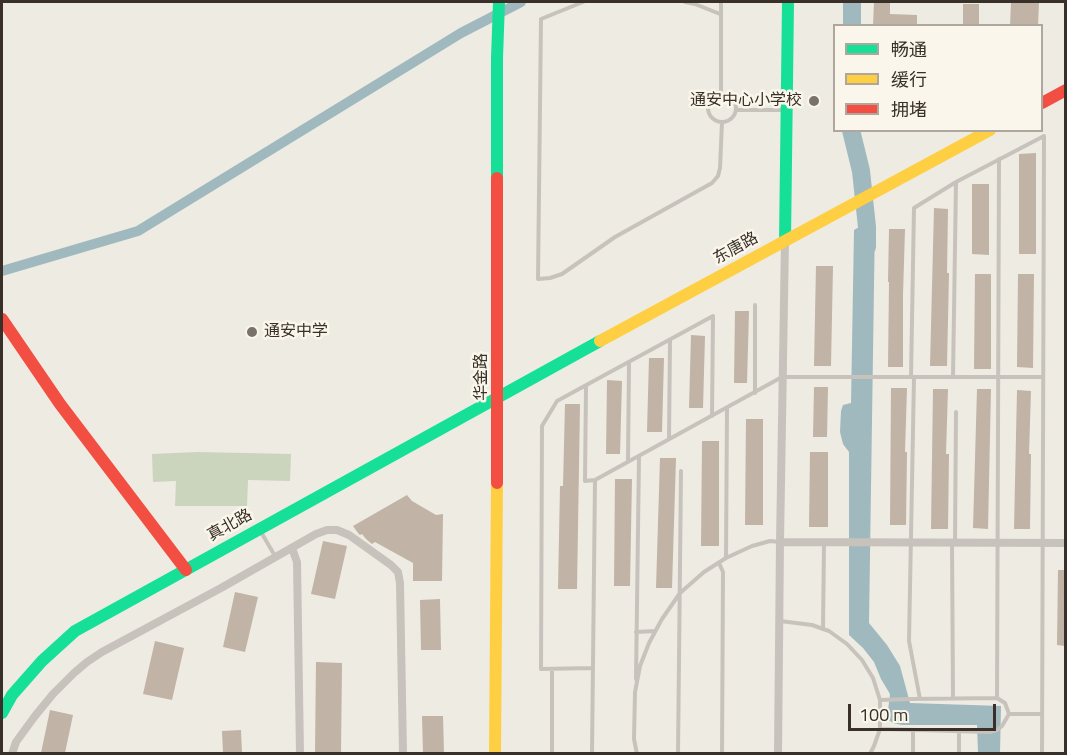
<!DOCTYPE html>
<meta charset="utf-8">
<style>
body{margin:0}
#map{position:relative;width:1067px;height:755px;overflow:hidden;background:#eeebe3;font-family:"Titillium Web","Noto Sans SC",sans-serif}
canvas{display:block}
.frame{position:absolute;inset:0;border:3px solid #393129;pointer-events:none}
.legend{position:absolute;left:833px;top:24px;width:210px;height:108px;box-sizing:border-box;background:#faf6eb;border:2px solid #ada79d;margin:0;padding:8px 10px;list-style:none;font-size:18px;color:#393129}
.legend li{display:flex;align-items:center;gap:12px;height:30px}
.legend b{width:30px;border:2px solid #ada79d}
.scale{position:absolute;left:848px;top:704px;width:148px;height:27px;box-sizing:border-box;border:3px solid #393129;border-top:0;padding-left:8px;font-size:18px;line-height:21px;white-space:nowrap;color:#393129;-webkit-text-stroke:4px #faf6eb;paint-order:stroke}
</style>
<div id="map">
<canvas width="1067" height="755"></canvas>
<div class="frame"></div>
<ul class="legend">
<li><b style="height:8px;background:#16e098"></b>畅通</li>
<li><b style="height:8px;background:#ffcf43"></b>缓行</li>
<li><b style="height:8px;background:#f24e42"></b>拥堵</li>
</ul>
<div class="scale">100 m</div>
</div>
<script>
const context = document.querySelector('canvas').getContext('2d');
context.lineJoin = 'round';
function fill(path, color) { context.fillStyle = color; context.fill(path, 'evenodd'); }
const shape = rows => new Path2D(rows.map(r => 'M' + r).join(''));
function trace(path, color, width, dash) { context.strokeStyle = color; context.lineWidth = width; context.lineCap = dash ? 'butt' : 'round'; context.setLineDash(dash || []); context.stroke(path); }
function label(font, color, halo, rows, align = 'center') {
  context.font = font + ' "Titillium Web","Noto Sans SC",sans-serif'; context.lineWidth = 5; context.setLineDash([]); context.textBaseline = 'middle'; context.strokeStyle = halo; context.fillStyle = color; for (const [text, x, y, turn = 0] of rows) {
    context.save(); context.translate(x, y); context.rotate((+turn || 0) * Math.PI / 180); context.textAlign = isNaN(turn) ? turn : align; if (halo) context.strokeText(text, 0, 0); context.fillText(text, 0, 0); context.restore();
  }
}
const green = shape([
 [198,452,291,454,290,481,248,480,247,506,175,506,176,481,153,482,152,454]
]);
const water = shape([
 [875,218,869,623,887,645,900,666,910,703,1001,706,1000,753,978,753,977,725,902,725,893,723,887,719,890,694,881,679,874,662,863,648,849,635,849,452,843,444,840,432,841,411,843,405,851,403,854,230]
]);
const canal = shape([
 [2,271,138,231,461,33,521,2]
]);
const river = shape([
 [852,26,852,2],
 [851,130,861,171,867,227,867,247]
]);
const building = shape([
 [874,2,890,2,890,14,917,15,917,26,873,26],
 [1011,2,1039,2,1038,26,1010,26],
 [963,4,979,4,979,26,963,26],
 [1036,153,1036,254,1019,254,1019,154],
 [972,184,989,184,989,255,972,254],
 [934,208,948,209,947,273,949,273,947,366,930,366],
 [889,229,905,229,903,295,903,367,888,367,889,282,888,282],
 [816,266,833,266,831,366,814,366],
 [975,274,991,274,991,369,974,369],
 [1018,274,1034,274,1033,368,1017,367],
 [735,311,749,311,747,383,734,383],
 [691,335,705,336,703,408,689,408],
 [649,358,664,358,662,432,647,432],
 [607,380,622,381,620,454,606,454],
 [814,387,828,387,827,437,813,437],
 [891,388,907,388,905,452,907,452,906,525,890,525],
 [933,389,948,389,946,454,949,454,948,529,931,529],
 [977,389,991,389,988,529,973,528],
 [1017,390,1031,391,1029,454,1031,454,1030,529,1014,529],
 [565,404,580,404,577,589,558,589,560,486,563,486],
 [746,419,763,419,763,525,745,525],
 [702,441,719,441,719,546,701,546],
 [810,452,828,452,828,527,809,527],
 [660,458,676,458,672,588,656,588],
 [615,479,632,479,630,586,614,586],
 [407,495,412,501,436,515,443,514,442,581,413,581,413,563,375,542,372,544,366,539,362,534,360,535,358,533,353,526],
 [323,541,347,546,335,599,311,594],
 [1058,570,1065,570,1065,646,1057,645],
 [235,592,258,597,245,652,223,647],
 [440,599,441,650,421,650,420,600],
 [155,641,184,648,172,700,143,694],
 [316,662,342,663,341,753,315,753],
 [50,710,73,715,65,753,41,753],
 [422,716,443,716,444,753,423,753],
 [241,730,242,753,223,753,222,731]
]);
const lane = shape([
 [583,2,541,19,538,279,550,278,562,274,615,237,712,183,718,176,720,168,722,122],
 [685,2,695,4,720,14],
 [721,94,721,2],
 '708 108a14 14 0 1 1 28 0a14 14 0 1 1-28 0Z',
 [736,110,783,110],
 [755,305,755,393],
 [911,377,914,208,956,182,1044,136,1042,754],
 [914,377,909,641,920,699],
 [953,377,956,182],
 [586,387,585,481,595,480,782,377,1043,377],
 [669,439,670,341],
 [628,461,629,363],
 [261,532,275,556],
 [955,542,956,412],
 [952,543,953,698],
 [726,558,727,408],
 [719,563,723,572,722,754],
 [780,621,812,625,829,631,847,644,862,660,873,678,880,700,880,729,874,746,870,754],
 [823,629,824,543],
 [636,632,655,631],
 [593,668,541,669,542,426,557,401,713,316,712,416],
 [636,679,639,456],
 [997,698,999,159],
 [1009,714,1042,714],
 [880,729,990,732,997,730,1002,726,1009,714,1005,703,997,698,911,699,880,700],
 [552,754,552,669],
 [592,754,595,480],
 [637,754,634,739,635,692,640,666,649,643,662,619,680,593,704,572,726,558,752,546,770,541,780,542],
 [678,754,681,471],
 [913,754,913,730],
 [959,754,959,731]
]);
const street = shape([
 [780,542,1066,543],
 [292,548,297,562,300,754],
 [12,754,16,742,35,716,53,694,74,673,87,662,102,652,221,588,316,534,327,530,337,530,349,535,391,565,398,572,400,583,403,754],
 [778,754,780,542,785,241]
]);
const fast = shape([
 [497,178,497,58,499,2],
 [785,241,788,2],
 [2,713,12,695,42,661,75,631,600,341]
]);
const slow = shape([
 [600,341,990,130],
 [495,754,497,483]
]);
const jam = shape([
 [1042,103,1066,90],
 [2,319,60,404,186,570],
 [497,483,497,178]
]);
const markers = [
 [814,101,6,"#78726a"],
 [252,332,6,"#78726a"]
];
const poiNames = [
 ["通安中心小学校",802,101],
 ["通安中学",264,332,"left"]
];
const streetNames = [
 ["东唐路",736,249,-29],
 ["华金路",482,377,-90],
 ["真北路",230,526,-29]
];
fill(green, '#cbd4bd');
fill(water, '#9fb9bf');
trace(canal, '#9fb9bf', 10);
trace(river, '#9fb9bf', 18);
fill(building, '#c1b3a5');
trace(lane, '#c7c3bc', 4);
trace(street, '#c7c3bc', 8);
trace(fast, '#16e098', 12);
trace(slow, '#ffcf43', 12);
trace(jam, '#f24e42', 12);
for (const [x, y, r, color] of markers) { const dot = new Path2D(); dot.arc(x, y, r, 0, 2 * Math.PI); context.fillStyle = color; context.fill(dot); trace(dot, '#faf6eb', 2); }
label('16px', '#393129', '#faf6eb', poiNames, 'right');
label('16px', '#393129', '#faf6eb', streetNames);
</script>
